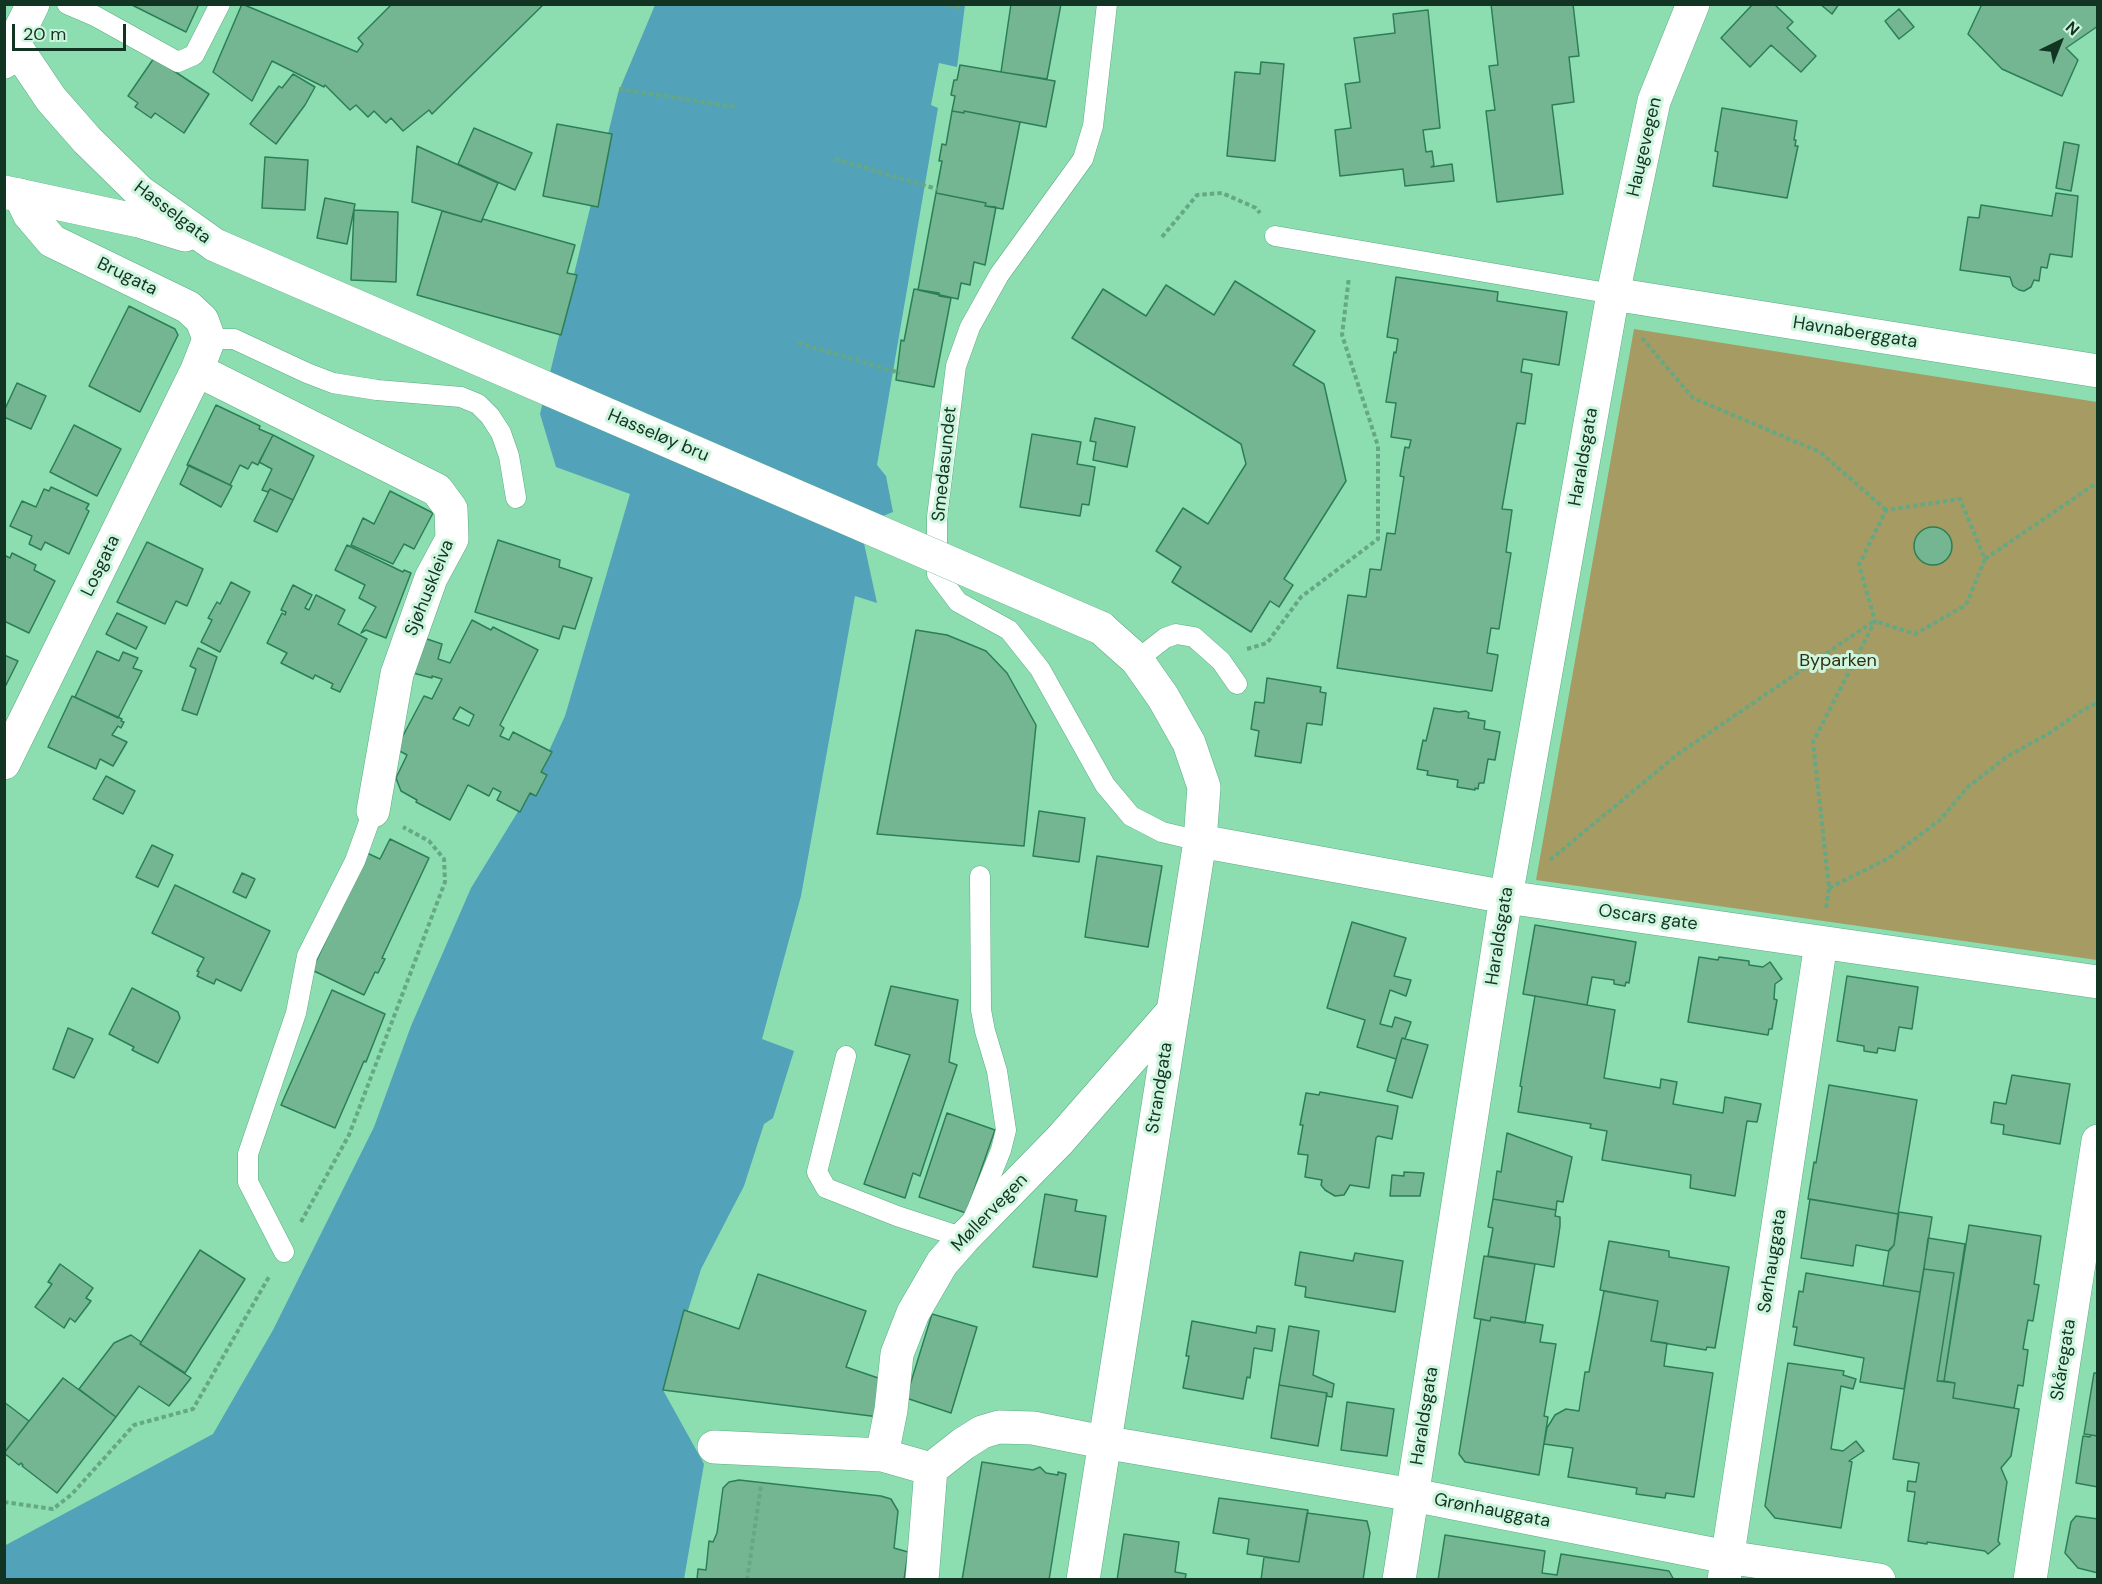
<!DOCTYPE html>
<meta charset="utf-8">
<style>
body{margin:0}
#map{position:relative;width:2102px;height:1584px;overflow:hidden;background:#8cdeb1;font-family:"DM Sans",sans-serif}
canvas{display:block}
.frame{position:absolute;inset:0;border:6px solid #123423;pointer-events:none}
.north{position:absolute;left:2030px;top:12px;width:60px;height:60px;-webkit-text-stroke:4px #cef5dd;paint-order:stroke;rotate:43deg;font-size:16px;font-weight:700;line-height:24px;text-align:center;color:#123423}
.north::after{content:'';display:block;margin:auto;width:21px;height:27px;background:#123423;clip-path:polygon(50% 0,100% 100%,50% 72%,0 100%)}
.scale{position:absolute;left:12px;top:24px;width:114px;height:27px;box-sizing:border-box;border:3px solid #123423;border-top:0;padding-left:8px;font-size:18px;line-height:21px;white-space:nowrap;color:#123423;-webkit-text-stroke:4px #cef5dd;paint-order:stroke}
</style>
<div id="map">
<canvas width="2102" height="1584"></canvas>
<div class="frame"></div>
<div class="north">N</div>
<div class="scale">20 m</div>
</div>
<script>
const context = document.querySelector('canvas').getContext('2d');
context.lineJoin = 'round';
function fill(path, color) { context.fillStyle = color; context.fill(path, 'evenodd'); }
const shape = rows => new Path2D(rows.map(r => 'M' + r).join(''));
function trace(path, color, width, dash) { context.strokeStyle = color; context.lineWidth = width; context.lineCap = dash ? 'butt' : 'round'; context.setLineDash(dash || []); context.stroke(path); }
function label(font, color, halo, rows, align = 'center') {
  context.font = font + ' "DM Sans",sans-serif'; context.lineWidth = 6; context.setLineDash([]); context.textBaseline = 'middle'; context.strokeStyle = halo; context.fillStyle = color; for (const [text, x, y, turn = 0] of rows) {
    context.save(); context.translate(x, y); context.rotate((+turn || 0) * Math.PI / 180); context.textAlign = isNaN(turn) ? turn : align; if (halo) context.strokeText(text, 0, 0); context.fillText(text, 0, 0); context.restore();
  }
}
const green = shape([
 [1634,329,2097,402,2097,960,1536,880]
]);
const water = shape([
 [655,5,965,5,957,67,939,63,931,105,938,108,877,465,886,476,893,512,860,525,877,603,855,596,801,896,762,1039,794,1051,773,1118,764,1124,744,1186,701,1269,663,1390,704,1464,684,1579,5,1579,4,1546,213,1434,273,1330,374,1127,411,1026,471,888,530,792,565,716,630,494,556,467,540,414,618,93]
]);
const building = shape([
 [130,4,199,4,186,32,130,4],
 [242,4,357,52,363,44,358,38,392,4,544,4,432,114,429,110,403,131,391,118,386,123,374,111,368,117,356,105,350,110,325,85,324,87,272,61,252,101,213,72,242,4],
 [1011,4,1061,4,1047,79,1001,72,1011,4],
 [1491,4,1573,4,1579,56,1569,57,1574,102,1552,105,1563,194,1497,202,1486,111,1495,110,1489,66,1498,65,1491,4],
 [1753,4,1774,4,1793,22,1787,28,1816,56,1801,72,1771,45,1750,67,1721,38,1753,4],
 [1820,4,1839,4,1832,14,1820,4],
 [1982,4,2098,4,2098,26,2066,48,2078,60,2062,96,2002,69,1968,34,1982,4],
 [1899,9,1914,27,1899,39,1885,21,1899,9],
 [1428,10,1440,128,1423,130,1426,152,1432,151,1434,165,1431,167,1452,164,1454,181,1405,186,1403,169,1340,176,1335,130,1351,128,1345,84,1360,82,1354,38,1395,33,1393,14,1428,10],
 [154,58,209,94,184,133,155,113,151,118,135,107,138,103,128,96,154,58],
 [1261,62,1284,64,1275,161,1227,156,1235,72,1260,74,1261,62],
 [960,65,1055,81,1046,127,964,111,964,113,952,111,955,96,951,95,954,80,957,80,960,65],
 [293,74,315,87,305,105,276,144,250,124,279,86,282,88,293,74],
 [1722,108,1797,121,1794,140,1796,140,1795,146,1798,146,1787,198,1713,186,1718,152,1715,151,1722,108],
 [952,111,964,113,964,111,1020,122,1003,209,985,206,986,203,936,193,942,161,939,161,942,144,946,145,952,111],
 [557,124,612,134,598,207,543,196,557,124],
 [474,128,532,153,515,190,458,164,474,128],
 [2064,142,2079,145,2071,191,2056,188,2064,142],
 [417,146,498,183,481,222,412,202,417,146],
 [265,157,308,160,305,210,262,208,265,157],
 [936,193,986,203,985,206,996,207,985,265,974,262,970,285,961,283,958,299,918,290,936,193],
 [2056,193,2078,196,2072,257,2050,254,2047,268,2041,267,2039,281,2034,280,2031,287,2024,291,2019,290,2013,286,2010,277,1960,270,1968,217,1979,218,1981,205,2052,216,2056,193],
 [325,198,355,204,347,244,317,238,325,198],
 [354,210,398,212,396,282,351,280,354,210],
 [442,211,481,222,483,219,575,245,567,273,577,275,561,335,417,295,442,211],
 [1396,277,1498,292,1497,301,1567,312,1559,365,1523,359,1521,372,1532,374,1525,424,1517,423,1502,509,1512,510,1506,552,1511,553,1499,629,1491,628,1487,653,1498,655,1492,691,1337,668,1348,595,1366,597,1370,569,1381,570,1387,533,1395,534,1404,477,1400,476,1405,447,1409,448,1411,440,1391,437,1396,403,1386,402,1394,352,1396,353,1398,339,1387,337,1396,277],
 [1235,281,1315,331,1293,365,1324,384,1346,481,1284,579,1293,585,1279,607,1270,601,1251,632,1172,582,1181,567,1156,551,1183,508,1208,524,1246,464,1241,444,1072,338,1103,289,1146,316,1166,285,1214,315,1235,281],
 [914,289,939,293,939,296,951,298,934,387,896,380,901,340,904,341,914,289],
 [129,306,175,329,178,335,140,412,89,386,129,306],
 [17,383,46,396,31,429,4,417,4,411,17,383],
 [216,405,260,426,259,429,273,435,258,465,252,462,248,469,240,465,230,485,187,465,216,405],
 [1095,418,1135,427,1127,467,1093,460,1096,442,1090,441,1095,418],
 [74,425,121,449,97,496,50,472,74,425],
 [1032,434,1081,442,1077,464,1095,467,1089,505,1082,504,1080,516,1020,507,1032,434],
 [273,435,314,456,293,500,270,489,268,492,262,490,272,469,259,462,273,435],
 [189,465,232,486,221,507,180,484,189,465],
 [51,487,89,504,86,509,89,511,69,554,45,542,41,550,29,544,32,536,10,526,22,501,36,507,44,489,49,491,51,487],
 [270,489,293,500,277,532,254,521,270,489],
 [390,491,433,513,414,549,404,544,393,564,351,545,363,518,374,524,390,491],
 '1914 546a19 19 0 1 1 38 0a19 19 0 1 1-38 0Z',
 [498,540,560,560,559,567,592,578,575,629,563,626,559,639,475,612,498,540],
 [147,542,203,569,187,606,176,601,165,624,117,602,147,542],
 [347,545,403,572,404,570,411,573,386,638,366,630,361,633,376,607,359,598,365,585,335,570,347,545],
 [12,553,36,565,34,570,55,581,29,633,4,621,4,555,10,558,12,553],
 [231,582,250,592,220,652,201,642,212,620,208,618,217,602,220,604,231,582],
 [293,585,312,595,305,608,309,610,316,595,345,610,338,624,367,639,340,692,331,688,333,684,315,675,313,679,281,663,287,653,267,643,282,613,285,615,286,612,281,610,293,585],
 [117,613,147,627,136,649,106,634,117,613],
 [472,620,491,630,493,627,538,650,500,725,504,728,500,736,509,740,513,732,552,752,541,772,547,775,536,796,530,793,520,812,497,800,501,792,493,788,489,796,468,785,450,820,416,802,417,800,401,791,396,778,407,755,396,749,424,696,432,699,442,679,432,676,432,678,413,673,424,638,442,644,438,659,450,663,472,620],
 [460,707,474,715,469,726,453,719,460,707],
 [916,630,947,635,986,651,1007,673,1036,725,1024,846,877,834,916,630],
 [198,648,217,657,197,715,182,710,196,669,190,666,198,648],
 [97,651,119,661,123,652,138,658,133,668,142,671,118,718,75,697,97,651],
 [4,655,18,661,4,689,4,655],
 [1267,678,1321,687,1320,692,1326,693,1322,725,1307,723,1301,763,1255,756,1259,731,1251,729,1255,702,1264,703,1267,678],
 [72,696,122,719,121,721,124,722,121,728,118,726,112,735,127,742,113,766,100,759,96,769,48,747,72,696],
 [1434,708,1459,712,1466,711,1469,713,1468,718,1485,721,1484,729,1500,732,1495,760,1488,759,1484,783,1479,783,1478,789,1475,788,1475,790,1457,787,1458,780,1427,775,1428,771,1417,769,1423,740,1426,741,1434,708],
 [106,776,135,791,123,814,93,799,106,776],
 [1039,811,1085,818,1079,862,1033,856,1039,811],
 [390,839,429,858,382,958,385,959,378,973,375,972,364,995,312,970,367,853,380,859,390,839],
 [152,845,173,855,158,887,136,877,152,845],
 [1097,856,1162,866,1148,947,1085,937,1097,856],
 [242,873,255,879,246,898,233,892,242,873],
 [175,885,270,931,241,991,216,979,214,984,197,976,199,972,197,971,204,958,152,933,175,885],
 [1352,922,1406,938,1394,976,1411,980,1406,996,1390,990,1380,1024,1392,1027,1395,1017,1411,1022,1405,1039,1402,1038,1396,1059,1357,1047,1365,1020,1327,1008,1352,922],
 [1535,925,1636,942,1629,983,1626,982,1625,986,1614,984,1614,980,1592,977,1587,1005,1523,994,1535,925],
 [1699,957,1718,960,1719,957,1749,961,1749,965,1763,967,1770,962,1782,979,1775,984,1774,999,1777,1000,1772,1029,1769,1029,1768,1035,1688,1022,1699,957],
 [1847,976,1918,987,1912,1029,1899,1027,1895,1051,1878,1048,1877,1053,1864,1051,1864,1046,1837,1041,1847,976],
 [891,986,958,1000,949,1062,957,1065,920,1176,913,1173,905,1198,864,1184,910,1055,875,1045,891,986],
 [132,988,178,1012,180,1018,158,1063,132,1050,134,1047,109,1034,132,988],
 [332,990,385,1014,366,1062,364,1061,335,1128,281,1105,332,990],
 [1535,996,1615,1010,1604,1078,1660,1088,1661,1079,1677,1082,1673,1104,1723,1113,1725,1097,1761,1104,1757,1122,1747,1121,1735,1196,1690,1188,1691,1175,1602,1160,1607,1131,1590,1128,1591,1124,1518,1112,1522,1087,1520,1086,1535,996],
 [68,1028,93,1039,74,1078,53,1069,68,1028],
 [1402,1038,1428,1045,1412,1098,1387,1091,1402,1038],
 [2012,1075,2070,1084,2060,1144,2003,1134,2004,1125,1991,1123,1994,1102,2006,1104,2012,1075],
 [1829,1085,1917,1100,1898,1214,1808,1199,1814,1162,1816,1163,1829,1085],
 [1320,1092,1398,1106,1392,1139,1378,1136,1376,1138,1369,1188,1350,1185,1344,1195,1335,1196,1325,1190,1321,1185,1322,1180,1305,1177,1308,1155,1298,1154,1303,1125,1300,1125,1306,1093,1319,1095,1320,1092],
 [947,1113,995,1130,966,1213,919,1197,947,1113],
 [1507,1133,1572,1157,1563,1202,1557,1201,1556,1210,1493,1199,1497,1171,1501,1172,1507,1133],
 [1404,1172,1424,1173,1420,1196,1390,1196,1392,1175,1404,1176,1404,1172],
 [1045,1194,1077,1200,1075,1211,1106,1216,1097,1277,1033,1267,1045,1194],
 [1493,1199,1556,1210,1555,1216,1560,1217,1560,1226,1554,1267,1488,1256,1493,1228,1488,1227,1493,1199],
 [1810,1199,1898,1214,1894,1245,1889,1251,1856,1245,1853,1266,1801,1258,1810,1199],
 [1899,1212,1932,1217,1920,1292,1883,1286,1889,1250,1894,1245,1899,1212],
 [1969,1225,2041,1236,2034,1284,2039,1285,2033,1321,2028,1320,2023,1349,2028,1350,2023,1386,2018,1385,2014,1408,1953,1398,1955,1383,1944,1381,1969,1225],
 [1928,1238,1965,1244,1944,1381,1937,1381,1954,1273,1924,1269,1928,1238],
 [1609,1241,1669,1251,1669,1257,1729,1267,1715,1348,1707,1347,1706,1350,1651,1341,1658,1301,1600,1290,1609,1241],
 [200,1250,245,1279,185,1373,140,1344,200,1250],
 [1300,1252,1353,1261,1355,1253,1403,1261,1395,1312,1305,1297,1306,1287,1295,1285,1300,1252],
 [1484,1256,1535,1264,1525,1323,1491,1317,1490,1321,1474,1318,1484,1256],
 [60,1264,93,1288,86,1298,91,1301,75,1322,70,1318,64,1328,35,1307,52,1284,48,1282,60,1264],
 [1924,1269,1954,1273,1937,1381,1955,1383,1953,1398,2019,1409,2011,1456,2001,1468,2007,1482,1998,1541,2000,1544,1988,1554,1985,1551,1927,1542,1927,1544,1908,1541,1915,1492,1907,1491,1908,1481,1916,1482,1919,1463,1893,1459,1924,1269],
 [1806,1273,1920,1292,1904,1389,1860,1382,1864,1358,1794,1345,1797,1327,1793,1327,1799,1291,1803,1292,1806,1273],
 [758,1274,866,1311,846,1367,884,1380,879,1417,663,1390,684,1310,739,1329,758,1274],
 [1604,1291,1658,1301,1651,1341,1667,1343,1664,1366,1713,1373,1694,1497,1666,1493,1665,1498,1636,1494,1637,1488,1568,1477,1573,1448,1544,1444,1547,1428,1555,1415,1566,1409,1579,1411,1585,1372,1589,1372,1604,1291],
 [932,1314,977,1327,951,1413,906,1398,932,1314],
 [1491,1317,1543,1325,1540,1342,1556,1344,1544,1416,1548,1417,1539,1475,1465,1462,1459,1454,1481,1319,1490,1321,1491,1317],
 [1192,1321,1256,1333,1257,1326,1275,1329,1272,1351,1254,1348,1250,1378,1247,1377,1243,1399,1183,1388,1189,1356,1186,1356,1192,1321],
 [1289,1326,1319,1331,1313,1375,1334,1384,1332,1397,1326,1396,1327,1393,1279,1385,1289,1326],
 [131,1335,141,1342,140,1344,191,1378,169,1406,139,1386,116,1417,79,1389,114,1343,131,1335],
 [1788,1363,1844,1371,1843,1375,1856,1379,1853,1389,1841,1386,1831,1449,1843,1451,1856,1441,1864,1451,1849,1461,1852,1462,1841,1528,1775,1518,1765,1506,1788,1363],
 [2094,1373,2098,1373,2098,1436,2084,1434,2094,1373],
 [63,1378,116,1417,57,1493,22,1466,23,1465,21,1463,19,1465,4,1453,63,1378],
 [1279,1385,1327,1393,1318,1446,1271,1438,1279,1385],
 [4,1402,29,1421,4,1453,4,1402],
 [1347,1402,1394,1409,1387,1456,1341,1450,1347,1402],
 [2091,1435,2098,1436,2098,1487,2076,1483,2083,1436,2090,1437,2091,1435],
 [982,1462,1033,1470,1040,1467,1046,1473,1058,1475,1058,1472,1066,1474,1049,1580,962,1580,982,1462],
 [739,1480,881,1496,891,1499,898,1511,894,1548,908,1552,904,1580,697,1580,698,1569,706,1570,709,1541,713,1542,717,1533,723,1488,729,1482,739,1480],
 [1219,1498,1308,1510,1299,1562,1247,1554,1249,1539,1213,1533,1219,1498],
 [1307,1513,1367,1521,1370,1533,1363,1580,1261,1580,1264,1557,1299,1562,1307,1513],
 [2076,1516,2098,1519,2098,1573,2078,1568,2065,1553,2071,1522,2076,1516],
 [1124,1534,1179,1542,1175,1572,1186,1574,1185,1580,1117,1580,1124,1534],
 [1445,1535,1545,1551,1542,1573,1557,1575,1561,1554,1669,1571,1674,1580,1438,1580,1445,1535]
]);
const path = shape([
 [941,4,964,8],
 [619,89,736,107],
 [835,159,937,189],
 [1162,237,1197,195,1222,193,1256,208,1260,213],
 [1642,338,1693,398,1820,452,1886,510],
 [798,343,900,373],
 [1985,559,2098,482],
 [1247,649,1267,643,1301,597,1378,539,1378,446,1342,335,1349,277],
 [1550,860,1678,754,1874,621],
 [1829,888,1889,858,1940,820,1968,787,2008,756,2048,734,2083,710,2098,702],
 [1826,908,1829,888,1813,742,1875,621,1859,565,1886,510,1960,499,1985,559,1966,605,1915,634,1875,621],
 [301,1222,349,1135,445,882,444,859,429,841,403,827],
 [4,1502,53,1509,72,1494,134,1425,193,1409,270,1275],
 [747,1580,761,1486]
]);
const service = shape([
 [67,4,95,16,178,62,194,55,220,4],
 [1107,4,1093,126,1083,159,999,275,970,327,956,366,937,517,937,574,958,602,1009,630,1040,669,1105,785,1131,816,1162,832,1200,841],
 [1275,236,1613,294],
 [209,339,234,339,307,373,333,383,377,390,461,397,478,404,490,416,501,433,509,456,516,498],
 [1137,660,1165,638,1176,634,1194,637,1221,661,1237,684],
 [846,1056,817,1172,826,1188,897,1216,964,1238,977,1210,1001,1150,1006,1130,997,1071,985,1031,981,1010,980,876],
 [284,1252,248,1182,248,1154,296,1013,307,956,355,861,373,811]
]);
const minor = shape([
 [197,370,437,490,451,509,452,539,431,578,397,674,373,811],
 [4,763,197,370,209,339,202,320,188,307,52,241,29,214,20,195],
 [714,1447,882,1455,931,1469,922,1580],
 [882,1455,891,1410,897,1354,913,1313,942,1263,964,1238,1060,1140,1173,1011],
 [931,1469,963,1444,982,1432,999,1427,1033,1428,1103,1442,1413,1495,1727,1557,1879,1580]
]);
const tertiary = shape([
 [14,44,51,99,87,140,140,192,215,245],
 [4,62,33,4],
 [4,192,139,221,185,235],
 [1613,294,2098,371],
 [1200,841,1506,897,2098,982],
 [1083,1580,1200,841,1204,787,1189,743,1163,697,1137,660,1101,628],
 [1399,1580,1506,897,1613,294,1654,101,1693,4],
 [1724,1580,1821,943],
 [2030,1580,2098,1141]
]);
const tertiaryBridge = shape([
 [215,245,1101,628]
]);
const streetNames = [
 ["Haugevegen",1645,147,-77],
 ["Hasselgata",172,213,37],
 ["Brugata",127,277,26],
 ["Havnaberggata",1855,333,9],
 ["Hasseløy bru",658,436,23],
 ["Haraldsgata",1584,457,-80],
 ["Smedasundet",945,464,-84],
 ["Losgata",101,566,-64],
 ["Sjøhuskleiva",430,588,-68],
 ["Oscars gate",1648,918,8],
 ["Haraldsgata",1500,936,-81],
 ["Strandgata",1160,1088,-81],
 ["Møllervegen",990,1213,-46],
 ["Sørhauggata",1773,1261,-81],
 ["Skåregata",2064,1360,-81],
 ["Haraldsgata",1425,1416,-81],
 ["Grønhauggata",1492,1511,11]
];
const parkNames = [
 ["Byparken",1838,661]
];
fill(green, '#a69b62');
fill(water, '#52a2b9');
fill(building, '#75b692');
trace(building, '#2b7f57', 1.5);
trace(service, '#5bad82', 21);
trace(minor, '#5bad82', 34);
trace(tertiary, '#5bad82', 34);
trace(path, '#66a884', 4, [4.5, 3]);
trace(service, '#fff', 20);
trace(minor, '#fff', 33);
trace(tertiary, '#fff', 33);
trace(tertiaryBridge, '#5bad82', 34, []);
trace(tertiaryBridge, '#fff', 33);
label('18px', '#123423', '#cef5dd', streetNames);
label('18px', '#322d0f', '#cef5dd', parkNames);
</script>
